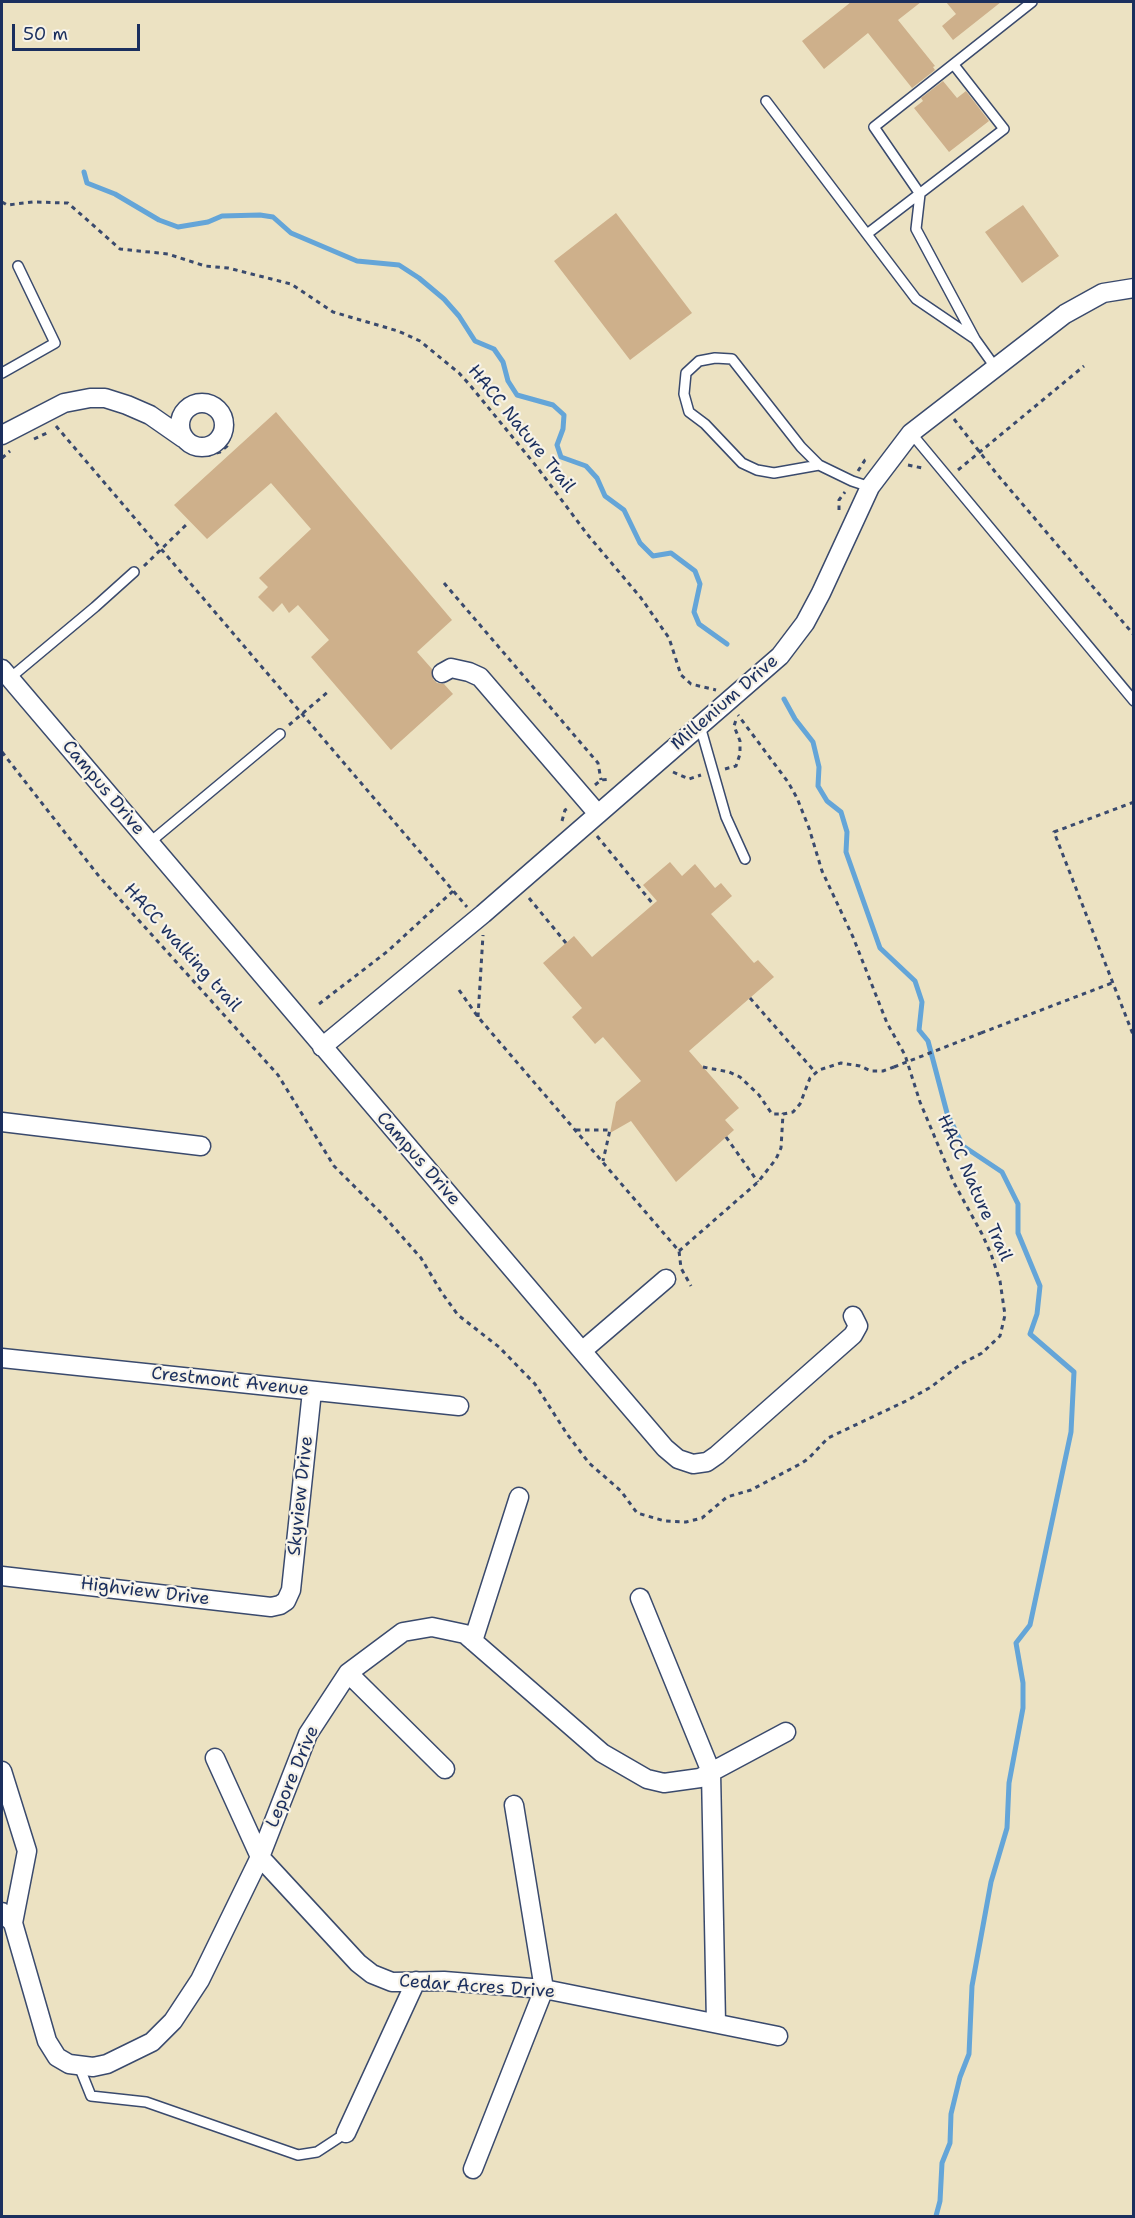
<!DOCTYPE html>
<style>
body{margin:0}
#map{position:relative;width:1135px;height:2218px;overflow:hidden;background:#ece2c2;font-family:"Shantell Sans",sans-serif}
canvas{display:block}
.frame{position:absolute;inset:0;border:3px solid #1b2f5e;pointer-events:none}
.scale{position:absolute;left:12px;top:24px;width:128px;height:27px;box-sizing:border-box;border:3px solid #1b2f5e;border-top:0;padding-left:8px;font-size:18px;line-height:21px;white-space:nowrap;color:#1b2f5e;-webkit-text-stroke:4px #f7f3e8;paint-order:stroke}
</style>
<div id="map">
<canvas width="1135" height="2218"></canvas>
<div class="frame"></div>
<div class="scale">50 m</div>
</div>
<script>
const context = document.querySelector('canvas').getContext('2d');
context.lineJoin = 'round';
const shape = rows => new Path2D(rows.map(r => 'M' + r).join(''));
function trace(path, color, width, dash) { context.strokeStyle = color; context.lineWidth = width; context.lineCap = dash ? 'butt' : 'round'; context.setLineDash(dash || []); context.stroke(path); }
function fill(path, color) { context.fillStyle = color; context.fill(path, 'evenodd'); }
function label(font, color, halo, rows, align = 'center') {
  context.font = font + ' "Shantell Sans",sans-serif'; context.lineWidth = 4.5; context.setLineDash([]); context.textBaseline = 'middle'; context.strokeStyle = halo; context.fillStyle = color; for (const [text, x, y, turn = 0] of rows) {
    context.save(); context.translate(x, y); context.rotate((+turn || 0) * Math.PI / 180); context.textAlign = isNaN(turn) ? turn : align; if (halo) context.strokeText(text, 0, 0); context.fillText(text, 0, 0); context.restore();
  }
}
const stream = shape([
 [84,172,87,183,115,194,159,220,178,227,208,222,222,216,260,215,273,217,291,233,357,261,399,265,419,278,444,299,459,316,475,341,494,349,503,362,508,381,517,395,553,405,564,415,563,429,557,445,561,457,586,466,597,478,605,496,624,510,640,543,653,556,671,553,695,571,700,584,694,612,699,624,727,644],
 [784,699,795,719,813,742,819,767,818,786,827,801,841,812,847,832,846,852,880,948,915,981,922,1002,919,1030,928,1041,947,1113,963,1146,1002,1172,1018,1204,1018,1233,1040,1286,1037,1314,1030,1334,1074,1372,1071,1432,1030,1625,1016,1643,1023,1683,1023,1708,1009,1783,1007,1828,991,1882,972,1986,969,2054,960,2077,951,2114,950,2143,942,2163,940,2201,936,2216]
]);
const building = shape([
 [851,2,921,2,898,20,935,66,933,67,935,70,912,88,868,33,824,69,802,41],
 [946,2,1001,2,953,40,942,26,956,14],
 [943,81,957,98,966,91,989,121,949,152,914,108,923,101,921,98],
 [1023,205,1059,256,1022,283,985,232],
 [616,213,692,313,630,360,554,261],
 [276,412,452,620,417,652,432,669,433,679,437,683,444,684,453,694,391,750,311,657,329,640,298,605,289,613,282,603,273,612,258,597,268,587,259,578,311,529,271,483,207,539,174,505],
 [670,862,682,876,695,864,715,888,721,883,732,896,711,914,754,963,758,960,774,977,689,1051,739,1108,725,1120,734,1130,676,1182,631,1121,610,1133,616,1102,641,1081,603,1037,595,1044,572,1017,582,1008,543,963,574,936,592,957,657,901,643,885]
]);
const path = shape([
 [2,202,7,205,33,202,68,203,120,249,168,254,205,266,228,268,291,284,333,312,398,331,420,341,459,373,469,384,537,467,587,534,641,598,669,638,681,675,691,684,716,690],
 [954,419,996,473,1134,635],
 [56,426,467,907],
 [34,439,47,433],
 [190,453,206,456,220,452,227,446,234,424],
 [2,458,10,451],
 [908,465,922,468],
 [958,470,1084,366],
 [858,471,865,460,869,458],
 [839,510,839,500,845,492],
 [144,566,186,525],
 [444,583,598,763,601,780],
 [289,725,329,691],
 [2,752,98,875,278,1075,334,1166,382,1214,421,1258,442,1293,458,1315,499,1347,535,1384,567,1434,589,1463,621,1491,637,1513,665,1521,686,1522,702,1518,727,1497,751,1490,802,1463,809,1458,828,1438,906,1401,931,1387,961,1364,982,1353,1000,1336,1005,1315,1000,1281,991,1254,982,1234,954,1183,920,1102,905,1055,887,1023,853,937,822,871,809,828,797,798,788,782,738,715],
 [725,769,736,766,740,754,740,741,734,726,737,717],
 [673,772,689,779,701,775],
 [595,785,601,780,611,779],
 [1134,802,1054,832,1134,1037],
 [562,821,565,810,570,807],
 [597,836,653,904],
 [529,898,566,943],
 [459,990,478,1017,679,1251,681,1268,691,1286],
 [750,998,816,1073],
 [319,1004,388,951,453,891],
 [478,1017,483,935],
 [981,1033,1112,983],
 [703,1067,729,1072,740,1077,759,1095,772,1114,783,1114],
 [576,1130,610,1130,603,1161],
 [726,1137,758,1182],
 [679,1251,758,1182,776,1159,781,1148,783,1114,793,1112,800,1104,810,1078,819,1070,841,1063,860,1066,871,1071,883,1071,894,1067]
]);
const lane = shape([
 [766,101,916,299,975,339,995,367],
 [867,234,1004,129,954,65],
 [975,339,916,229,920,194,874,127,1032,2],
 [2,373,55,343,18,266],
 [911,433,1134,701],
 [819,465,774,473,757,470,742,463,705,424,689,412,684,394,686,373,699,361,715,358,732,359,801,447,819,465,852,481,870,487],
 [10,678,95,607,134,572],
 [700,726,726,817,745,859],
 [149,843,280,734],
 [79,2066,91,2096,146,2102,298,2155,317,2152,346,2133]
]);
const street = shape([
 '180 425a22 22 0 1 1 44 0a22 22 0 1 1-44 0Z',
 [2,435,64,403,90,398,105,398,127,405,150,415,183,438],
 [2,669,582,1351,665,1448,678,1459,693,1464,707,1462,717,1455,853,1335,858,1326,853,1316],
 [442,673,451,668,469,672,480,677,598,814],
 [322,1047,483,914,780,656,805,623,821,593,870,487,911,433,1065,314,1103,293,1134,288],
 [2,1122,201,1146],
 [582,1351,666,1279],
 [2,1358,459,1406],
 [2,1576,271,1607,280,1605,286,1601,291,1590,312,1391],
 [640,1598,711,1772,716,2023],
 [473,1641,519,1497],
 [348,1673,445,1769],
 [215,1758,260,1857,358,1963,372,1974,392,1982,444,1981,544,1989,778,2036],
 [2,1771,27,1851,13,1923],
 [2,1912,13,1923,47,2041,57,2057,69,2064,93,2067,107,2064,152,2042,173,2021,200,1980,260,1857,308,1734,348,1673,403,1632,432,1627,465,1634,602,1753,647,1779,664,1783,700,1778,786,1732],
 [346,2133,416,1981],
 [473,2169,544,1989,514,1805]
]);
const pathBridge = shape([
 [894,1067,981,1033]
]);
const streetNames = [
 ["HACC Nature Trail",521,429,51],
 ["Millenium Drive",725,703,-41],
 ["Campus Drive",103,788,50],
 ["HACC walking trail",182,948,48],
 ["Campus Drive",418,1159,49],
 ["HACC Nature Trail",974,1188,66],
 ["Crestmont Avenue",230,1382,6],
 ["Skyview Drive",301,1496,-84],
 ["Highview Drive",145,1592,7],
 ["Lepore Drive",293,1777,-67],
 ["Cedar Acres Drive",477,1987,4]
];
trace(stream, '#64a5d8', 5);
fill(building, '#ceb08b');
trace(lane, '#3a4a6d', 12);
trace(street, '#3a4a6d', 21);
trace(path, '#3a4a6d', 3, [4.5, 4.5]);
trace(lane, '#fff', 9);
trace(street, '#fff', 18);
trace(pathBridge, '#3a4a6d', 3, [4.5, 4.5]);
label('18px', '#1b2f5e', '#f7f3e8', streetNames);
</script>
